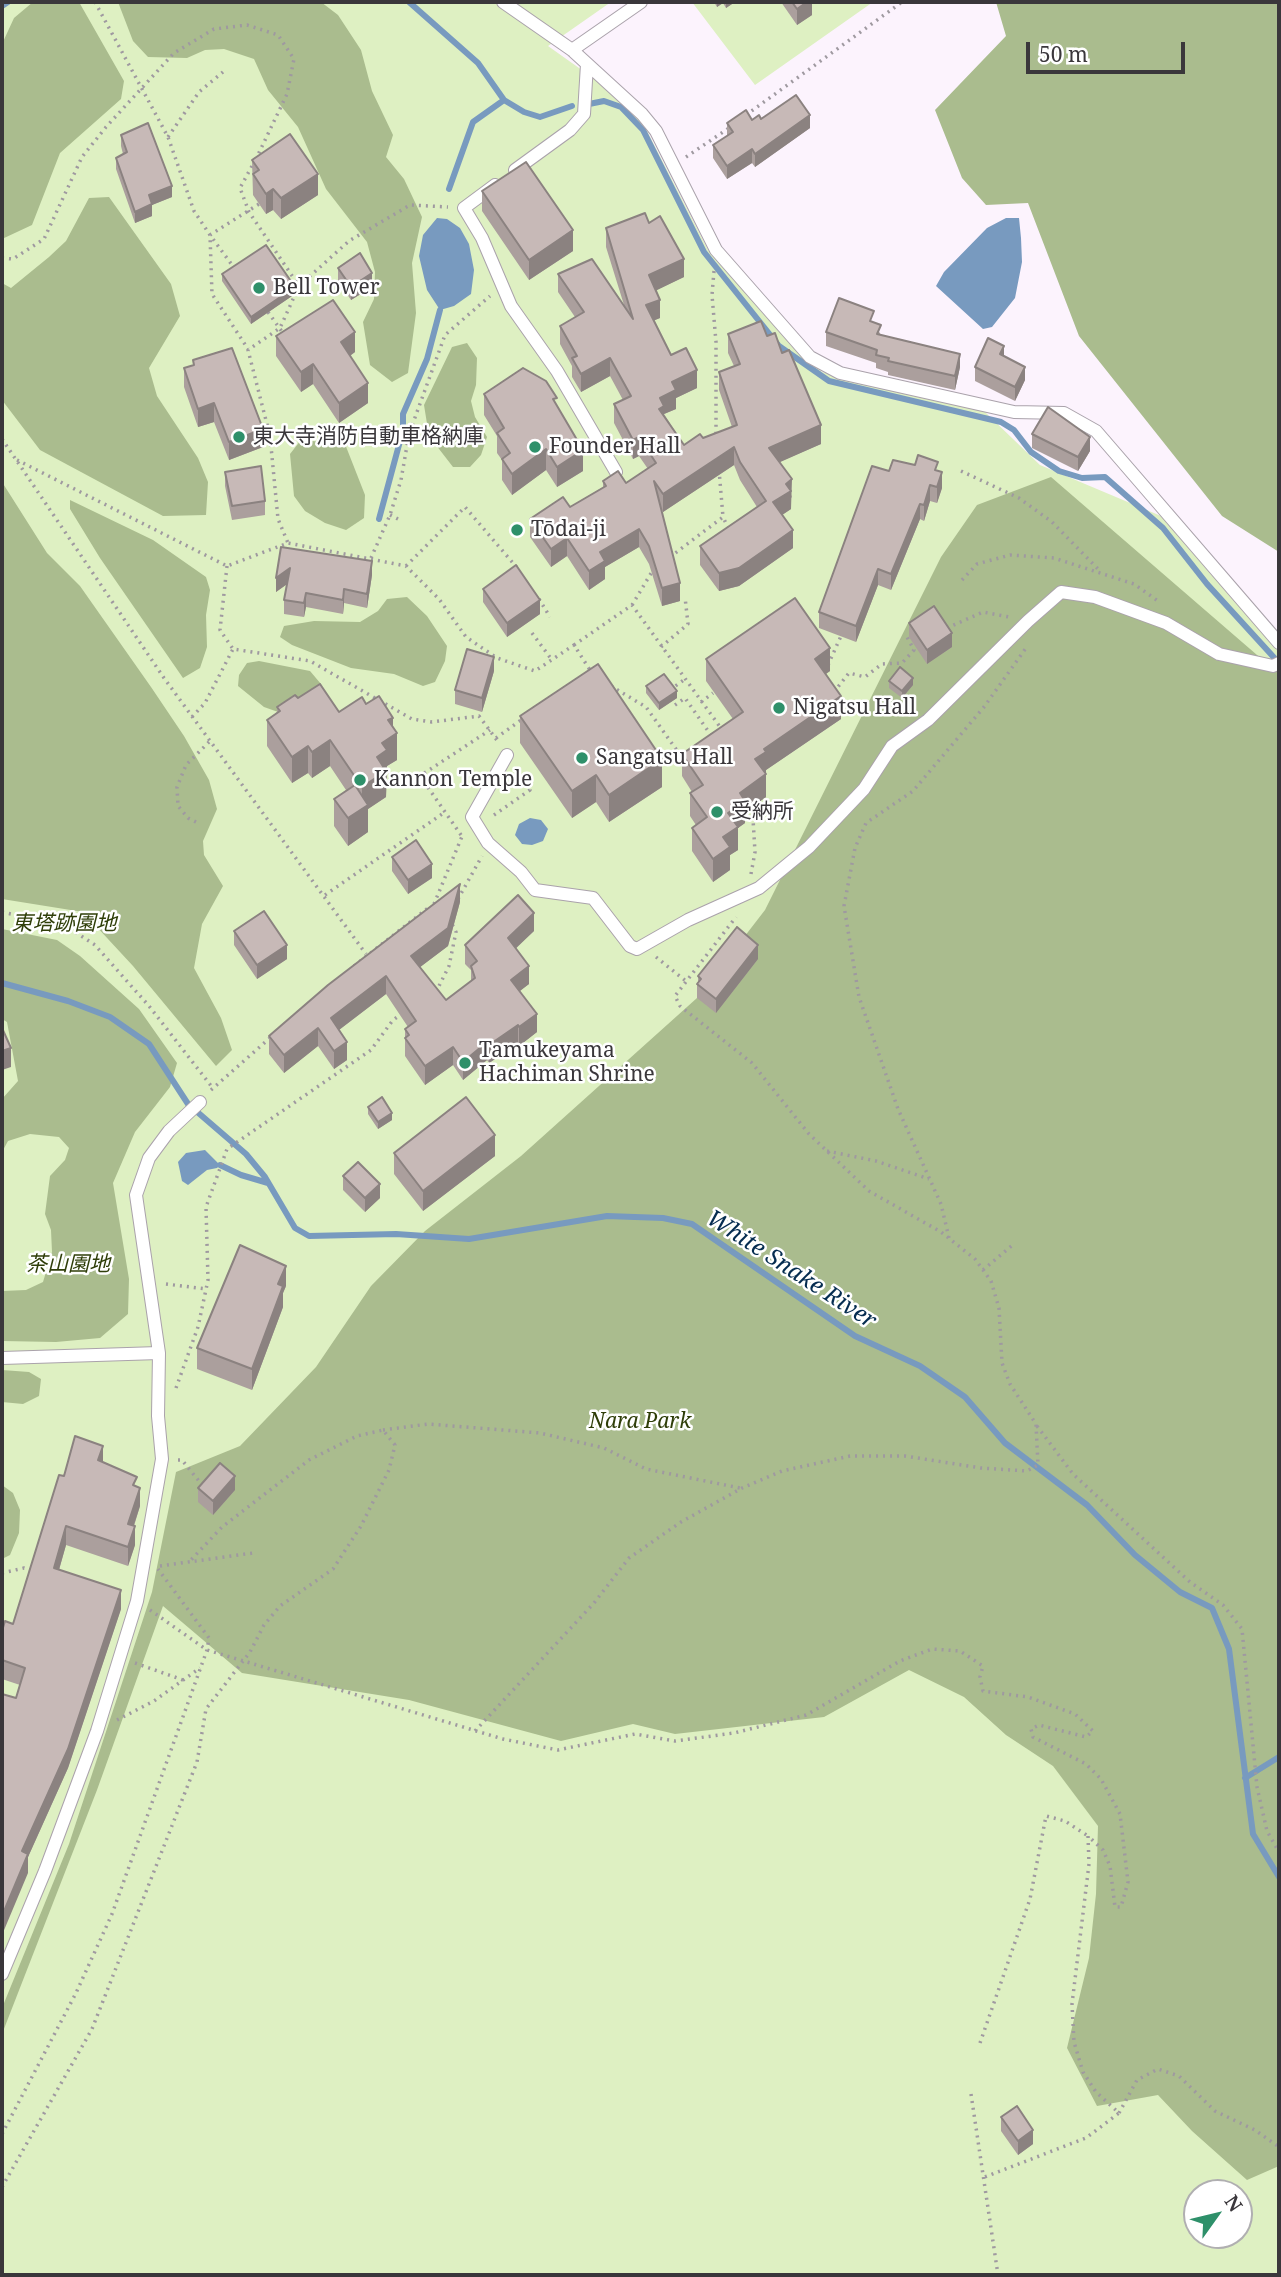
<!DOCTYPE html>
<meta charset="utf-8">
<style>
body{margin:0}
#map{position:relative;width:1281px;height:2277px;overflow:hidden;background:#fcf3fd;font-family:"Noto Serif",serif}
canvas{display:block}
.frame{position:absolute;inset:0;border:4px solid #3a373b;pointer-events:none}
.north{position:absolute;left:1183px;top:2179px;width:70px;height:70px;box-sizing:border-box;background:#fff;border:2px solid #b0afb1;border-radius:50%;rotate:56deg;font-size:19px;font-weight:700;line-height:28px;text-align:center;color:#3a373b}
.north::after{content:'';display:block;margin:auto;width:24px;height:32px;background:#2e906a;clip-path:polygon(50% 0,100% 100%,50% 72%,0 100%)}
.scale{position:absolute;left:1026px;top:42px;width:159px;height:32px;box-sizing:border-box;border:4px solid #3a373b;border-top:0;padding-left:9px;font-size:21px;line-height:24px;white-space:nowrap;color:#3a373b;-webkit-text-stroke:5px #fff;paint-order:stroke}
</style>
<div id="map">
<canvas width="1281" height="2277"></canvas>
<div class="frame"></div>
<div class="north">N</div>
<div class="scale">50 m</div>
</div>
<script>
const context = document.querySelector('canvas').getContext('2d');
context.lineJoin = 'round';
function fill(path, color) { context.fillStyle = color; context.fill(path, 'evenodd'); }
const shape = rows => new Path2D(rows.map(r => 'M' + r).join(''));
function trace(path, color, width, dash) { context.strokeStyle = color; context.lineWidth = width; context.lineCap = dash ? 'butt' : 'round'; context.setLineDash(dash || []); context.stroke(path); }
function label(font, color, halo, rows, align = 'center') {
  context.font = font + ' "Noto Serif","Noto Sans JP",serif'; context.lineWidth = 5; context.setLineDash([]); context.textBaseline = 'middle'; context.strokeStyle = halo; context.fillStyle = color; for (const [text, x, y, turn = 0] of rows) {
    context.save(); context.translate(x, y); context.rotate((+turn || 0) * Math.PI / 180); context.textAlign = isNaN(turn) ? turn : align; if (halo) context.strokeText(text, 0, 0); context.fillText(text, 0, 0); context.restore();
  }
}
const green = shape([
 [2,2,611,2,548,46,596,80,641,119,708,250,822,372,985,412,1040,465,1161,516,1279,652,1279,2275,2,2275],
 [1197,2193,1239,2193,1239,2235,1197,2235],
 [692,2,873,2,755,85]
]);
const forest = shape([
 [33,2,79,2,124,81,121,99,60,153,32,225,2,239,2,44,14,18],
 [118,2,321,2,338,15,361,50,372,91,393,135,386,157,404,179,422,217,412,263,416,313,408,373,392,382,370,365,363,322,374,299,375,272,367,242,326,189,298,127,268,90,254,59,224,49,205,50,187,58,148,57,133,41],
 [996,2,1279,2,1279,552,1222,516,1079,336,1028,203,986,205,962,178,935,110,1006,36],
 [109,197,171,284,180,316,149,368,157,396,198,458,208,482,206,515,163,516,40,450,2,400,2,283,11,288,49,257,66,241,89,198],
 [467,343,477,358,476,385,471,401,475,417,487,437,481,455,470,467,453,467,429,436,424,405,452,347],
 [301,440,345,444,365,495,364,518,346,530,325,523,305,511,294,496,290,454],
 [1051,477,1279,674,1279,2166,1247,2180,1192,2131,1158,2095,1097,2106,1067,2048,1089,1958,1096,1894,1098,1826,1053,1766,1006,1735,964,1697,909,1670,824,1717,675,1734,633,1724,561,1741,409,1700,242,1673,163,1606,97,1790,2,2034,2,2008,69,1844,152,1592,176,1472,240,1446,316,1367,371,1286,425,1231,521,1156,697,998,765,910,941,557,977,505],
 [2,482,47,553,80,586,151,687,184,736,209,780,217,809,203,841,204,855,223,886,202,924,194,968,221,1018,232,1050,216,1066,133,966,83,912,2,899],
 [70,500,153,540,206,577,210,590,206,615,207,647,200,668,183,678,100,558,70,509],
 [407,597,427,616,447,646,445,661,435,682,423,686,394,674,351,668,292,645,280,637,284,626,314,621,360,622,378,611,387,599],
 [259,661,310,671,321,684,324,693,281,713,264,707,238,686,239,675,247,663],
 [2,929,57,940,80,956,139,1009,177,1063,170,1087,135,1132,113,1183,129,1279,128,1314,100,1338,56,1342,2,1341,2,1291,26,1290,43,1282,52,1252,51,1230,45,1214,50,1176,65,1160,69,1148,59,1137,30,1134,8,1141,2,1152,2,1099,18,1081,7,1022,2,1019],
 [2,1370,29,1372,41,1379,39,1396,23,1404,2,1402],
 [2,1485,13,1493,20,1510,19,1533,10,1555,2,1559]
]);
const water = shape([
 [437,218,447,219,460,228,469,244,474,270,471,294,454,306,440,310,427,290,419,256,423,235],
 [1006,218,1019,218,1021,238,1022,262,1015,298,992,327,983,329,936,286,944,272,987,228],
 [530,818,541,820,548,829,543,841,532,845,522,844,515,835,519,824],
 [205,1150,220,1165,217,1168,207,1170,188,1185,182,1181,178,1162,186,1153]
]);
const stream = shape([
 [409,2,478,63,504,100,473,122,449,189],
 [2,6,8,2],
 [504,100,524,112,540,117,572,106],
 [589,104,604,101,621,107,643,130,704,252,779,346,829,381,1001,422,1014,430,1031,452,1059,471,1082,478,1105,477,1163,528,1207,584,1279,663],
 [379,519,403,430,403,414,427,359,440,310],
 [2,983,68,1001,110,1017,149,1044,188,1104,246,1154,265,1177,295,1228,309,1236,396,1234,469,1239,607,1216,663,1218,692,1224,855,1336,920,1366,965,1397,1005,1443,1087,1505,1135,1555,1180,1592,1212,1608,1229,1649,1253,1834,1279,1877],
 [220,1165,241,1175,268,1183],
 [1245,1778,1279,1757]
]);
const path = shape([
 [95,2,168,137,194,211,210,235,212,294,248,349],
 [746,115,902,2],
 [168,137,199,92,223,72],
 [686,157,729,128],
 [252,166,240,188,249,212,299,286,280,328,248,350,270,436,278,519,288,543],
 [2,258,13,259,44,239,82,157,106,127,174,53,214,29,247,25,278,35,294,59,287,94,256,159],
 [235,269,210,235,259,204],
 [714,271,712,295,716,342,716,438],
 [299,286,349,241,410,205,448,207],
 [268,312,285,336],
 [2,439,164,678,366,954],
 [17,460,227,566,288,543,406,566,439,599,466,637,497,658,535,671,574,645,590,670],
 [719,470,723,517],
 [961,471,1019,498,1052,522,1101,572],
 [390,515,398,519],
 [670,557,723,517,729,530],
 [371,558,390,515,401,480,409,434,445,335,490,296],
 [227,566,220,630,233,649,310,661,412,719,432,722,479,716,499,743],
 [406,566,465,507,519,570],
 [962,580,977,564,1010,555,1054,558,1134,584,1158,601],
 [539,599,550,617],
 [632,605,653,570],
 [947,628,983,612,1009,617],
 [532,633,552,660],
 [574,645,632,605,723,731],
 [661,647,688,624,685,597],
 [828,665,841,636],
 [611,686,646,707,683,759],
 [670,690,685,679],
 [834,692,849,673,865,677,882,664,902,663,914,650,907,637,910,635],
 [701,702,713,693],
 [675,705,685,698,713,738],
 [192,717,205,703,233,649],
 [496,738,521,720],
 [494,815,530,790,517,770],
 [196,822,188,818,178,806,177,787,186,765,210,741],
 [461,835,420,776,490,730],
 [751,874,755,852,752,802],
 [325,895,445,812],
 [458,899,482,856],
 [434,904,463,834],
 [2,912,66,926,95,945,149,1006,212,1087],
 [656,957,687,982],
 [354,966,428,908],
 [436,992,449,966,456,932,452,924],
 [211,1090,271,1037],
 [827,1151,876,1161,929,1179],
 [949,1238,941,1204,898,1109,859,997,844,906,855,848,866,823,913,791,984,707,1026,648],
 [983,1270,1015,1243],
 [166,1284,206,1289],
 [176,1388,198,1327,208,1280,206,1207,227,1149,371,1050,393,1020,403,1013],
 [1037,1426,1073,1474,1190,1582,1223,1605,1242,1629,1257,1787,1267,1831,1279,1852],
 [383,1430,428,1424,540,1433,604,1448,646,1469,740,1488],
 [178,1460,182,1460,203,1486],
 [160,1566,253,1553],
 [2,1573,24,1568,34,1571],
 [150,1610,207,1650,503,1739,558,1750,635,1734,675,1741,734,1733,806,1715,900,1661,932,1649,960,1651,983,1666,980,1677,983,1691,1028,1697,1075,1714,1093,1731,1086,1737,1039,1725,1031,1729,1033,1737,1086,1764,1101,1779,1120,1814,1128,1882,1121,1907,1115,1907,1110,1866,1103,1850,1088,1836,1089,1864,1072,2004,1074,2042,1083,2072,1096,2092,1119,2113,1086,2138,982,2178],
 [135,1663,183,1680],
 [117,1720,154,1701,200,1668],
 [475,1731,594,1603,629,1558,681,1522,742,1488,782,1471,850,1456,905,1456,981,1468,1027,1471,1038,1465,1036,1424,1010,1384,1002,1363,999,1308,991,1281,975,1259,941,1232,869,1191,809,1134,752,1063,680,1006,675,996,736,917],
 [980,2043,1030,1899,1046,1816,1065,1821,1088,1836],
 [971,2094,998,2275],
 [1119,2113,1137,2080,1158,2069,1179,2076,1215,2111,1255,2130,1279,2147],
 [2,2134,76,1993,112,1914,207,1650,209,1638,158,1569],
 [2,2187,92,2029,197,1762,206,1709,250,1652,264,1625,280,1606,333,1569,361,1526,389,1470,395,1445,383,1430,357,1436,309,1460,222,1527,189,1562]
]);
const lane = shape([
 [503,2,572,50,642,114,656,131,716,250,810,357,840,373,1014,412,1064,413,1096,431,1279,643],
 [572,50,641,2],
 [515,170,570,130,584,114,587,64],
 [495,185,464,208,482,238,511,306,557,371,616,472],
 [507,755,472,817,488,843,521,872,535,890,593,898,630,946,637,949,688,920,759,888,809,847,864,789,892,746,928,720,1028,621,1061,592,1095,597,1166,623,1219,654,1273,666,1279,663],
 [2,1358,159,1353],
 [2,1974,45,1871,97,1731,137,1601,162,1459,158,1416,159,1353,136,1195,149,1158,169,1131,200,1102]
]);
const wall = shape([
 [714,2,735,2,726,8,723,3,717,7],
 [781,2,812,2,812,15,797,25],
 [761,119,810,128,755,167,752,163,727,179,713,158,713,145,727,136,727,123],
 [121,135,172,197,152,205,152,216,135,223,116,169,116,158,123,154,121,146],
 [252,160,318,195,281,219,273,210,266,214,253,195],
 [482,191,573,251,529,280,482,211],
 [649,223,684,277,656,290,660,318,654,320,671,355,697,388,676,398,676,409,664,414,684,445,732,427,719,390,719,372,734,366,728,353,728,334,767,336,821,444,779,462,792,497,791,498,791,509,782,515,793,548,739,586,719,591,700,565,700,546,757,507,740,480,734,465,663,512,661,509,680,601,662,606,649,564,639,547,605,567,605,579,589,590,567,556,551,567,530,537,530,519,570,507,603,487,603,481,626,483,648,469,639,456,633,459,614,423,614,404,623,400,610,376,581,392,572,377,572,366,560,344,560,326,575,317,558,292,558,274,624,305,606,247,606,228],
 [338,268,372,287,351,300,338,281],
 [222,274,295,294,251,324,222,281],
 [874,323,881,335,960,367,955,390,888,375,888,372,876,368,876,363,826,346,826,332],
 [276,336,355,352,350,356,368,403,339,423,313,384,301,392,276,356],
 [193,360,263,447,229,460,214,422,198,427,184,387,184,368,193,365],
 [975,367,1025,380,1015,401,975,381],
 [484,394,557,406,583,471,557,487,546,470,512,495,502,480,502,460,497,453,497,436,484,415],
 [1032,434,1090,451,1078,471,1032,448],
 [889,471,938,471,942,488,937,503,930,501,924,521,920,519,891,590,878,585,856,642,819,628,819,612],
 [225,472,265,501,265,515,232,520,225,486],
 [372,575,367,608,344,603,343,614,306,607,304,617,284,614,284,600,287,584,276,592,276,578],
 [483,589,540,614,507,637,483,602],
 [909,623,952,647,927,664,909,637],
 [706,659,830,671,826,674,841,719,766,770,766,797,745,812,745,823,738,828,738,850,730,855,730,870,713,882,692,851,692,828,696,825,690,816,690,793,692,792,682,776,682,754,733,719,706,681],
 [494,671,482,712,455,704,455,690],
 [889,681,913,685,902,698,889,688],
 [646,686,677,698,659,710,646,693],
 [298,698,339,712,366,704,393,728,397,760,387,766,386,797,368,809,368,832,348,846,334,826,334,799,346,790,330,766,312,778,308,773,292,783,267,746,267,720,277,712,277,707],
 [520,716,662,787,609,822,596,802,572,818,520,743],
 [392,857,432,878,408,894,392,871],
 [460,902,448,946,420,967,446,1000,471,981,471,970,465,964,465,945,534,931,515,948,529,984,519,991,537,1032,519,1046,518,1044,489,1063,487,1060,463,1080,453,1065,425,1085,405,1056,405,1029,408,1027,386,994,339,1030,347,1060,334,1069,318,1046,284,1073,269,1054,269,1036],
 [234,931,287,959,257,979,234,945],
 [758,959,716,1013,697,998,697,984,698,982,698,976],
 [368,1107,392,1120,378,1129,368,1114],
 [394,1153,495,1156,423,1211,394,1174],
 [343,1176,380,1198,365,1212,343,1190],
 [286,1286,283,1293,283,1307,252,1390,197,1369,197,1348],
 [103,1463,137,1487,140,1506,134,1526,135,1545,128,1566,66,1545,59,1570,121,1609,68,1768,28,1857,28,1873,16,1698,20,1685,2,1679,2,1631,13,1624,64,1476],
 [198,1488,235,1490,213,1515,198,1502],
 [1001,2117,1033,2144,1018,2155,1001,2131]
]);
const shadedWall = shape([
 [717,2,723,2,723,3,717,7],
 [726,2,735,2,726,8],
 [807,2,812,2,812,15,797,25,797,9],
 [810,115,810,128,755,167,755,154],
 [752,149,752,163,727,179,727,166],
 [318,174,318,195,281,219,281,198],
 [172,186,172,197,152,205,152,216,135,223,135,212,149,195],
 [273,189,273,210,266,214,266,194],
 [573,230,573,251,529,280,529,260],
 [684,259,684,277,649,294,649,275],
 [372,273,372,287,351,300,351,287],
 [295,287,295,294,251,324,251,317],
 [660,300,660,318,646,324,646,305],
 [355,332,355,352,341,362,341,342],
 [1004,346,1004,360,1000,354],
 [960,354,960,367,955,390,955,376],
 [610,358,610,376,581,392,581,374],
 [313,364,313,384,301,392,301,372],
 [1025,367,1025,380,1015,401,1015,387],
 [697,370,697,388,676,398,676,409,664,414,664,424,659,427,660,398,672,382],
 [368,383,368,403,339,423,339,403],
 [214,403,214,422,198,427,198,409],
 [821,425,821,444,769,467,769,448],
 [263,429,263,447,229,460,229,442],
 [639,437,639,456,633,459,633,440],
 [1090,437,1090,451,1078,471,1078,457],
 [734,447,734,465,663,512,663,494],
 [546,449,546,470,512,495,512,474],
 [583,450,583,471,557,487,557,467],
 [942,472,942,488,937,503,937,487],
 [792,479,791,509,773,521,773,502,786,484],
 [930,485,930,501,924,521,924,505],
 [920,504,920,519,891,590,891,574],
 [639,529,639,547,605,567,605,579,589,590,589,571,600,552],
 [793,530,793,548,739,586,719,591,719,573],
 [567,538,567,556,551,567,551,549],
 [372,561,372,575,367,608,367,594],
 [290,568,290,582,276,592,276,578],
 [878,569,878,585,856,642,856,626],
 [680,583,680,601,662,606,662,588],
 [344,589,344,603,343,614,343,600],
 [306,593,306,607,304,617,304,603],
 [540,600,540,614,507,637,507,623],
 [952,633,952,647,927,664,927,650],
 [830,648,830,671,815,681,815,659],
 [494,657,494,671,482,712,482,698],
 [913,678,913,685,902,698,902,691],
 [677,691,677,698,659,710,659,703],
 [841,696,841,719,766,770,766,797,745,812,745,823,738,828,738,850,730,855,730,870,713,882,713,859,723,837,728,813,755,759,764,749],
 [393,718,393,736,397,733,397,760,387,766,386,797,368,809,368,832,348,846,348,818,362,809,362,787,377,757,382,743,388,720],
 [330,740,330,766,312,778,312,752],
 [308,746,308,773,292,783,292,757],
 [662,759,662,787,609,822,609,795],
 [596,775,596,802,572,818,572,791],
 [432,864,432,878,408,894,408,880],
 [460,884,460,902,448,946,411,974,411,956],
 [534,913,534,931,508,956,508,938],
 [287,945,287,959,257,979,257,965],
 [758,945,758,959,716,1013,716,999],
 [529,966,529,984,511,998,511,980],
 [386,976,386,994,331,1036,331,1018],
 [537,1014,537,1032,519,1046,519,1027],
 [518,1025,518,1044,489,1063,489,1045],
 [318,1028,318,1046,284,1073,284,1055],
 [347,1042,347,1060,334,1069,334,1051],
 [487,1042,487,1060,463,1080,463,1062],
 [453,1047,453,1065,425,1085,425,1066],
 [11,1048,11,1067,2,1070,2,1051],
 [392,1113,392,1120,378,1129,378,1122],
 [495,1135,495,1156,423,1211,423,1191],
 [380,1184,380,1198,365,1212,365,1198],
 [286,1266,286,1286,283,1293,283,1307,252,1390,252,1369,278,1284],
 [103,1446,103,1464,98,1460],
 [235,1476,235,1490,213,1515,213,1501],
 [140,1488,140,1506,128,1543,128,1524],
 [66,1526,66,1545,54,1587,54,1568],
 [135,1526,135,1545,128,1566,128,1547],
 [121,1590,121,1609,68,1768,28,1857,28,1873,2,1935,2,1916,22,1851],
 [1033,2130,1033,2144,1018,2155,1018,2141]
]);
const building = shape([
 [792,2,807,2,797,9,792,2],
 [796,95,810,115,755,154,752,149,727,166,713,145,733,132,727,123,746,110,752,120,759,115,761,119,796,95],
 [148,123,172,186,149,195,152,204,135,212,116,158,127,152,121,135,148,123],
 [290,134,318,174,281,198,273,189,266,194,253,174,259,170,252,160,290,134],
 [526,162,573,230,529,260,482,191,526,162],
 [645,213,649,223,660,216,684,259,649,275,660,300,646,305,671,355,686,348,697,370,672,382,676,390,660,398,664,406,659,409,684,445,700,434,703,438,737,425,719,372,740,364,728,334,761,321,767,336,775,333,782,353,789,350,821,425,769,448,792,479,786,484,791,491,773,502,793,530,739,568,719,573,700,546,766,501,740,462,734,447,663,494,654,481,680,583,662,588,649,546,639,529,600,552,605,561,589,571,567,538,551,549,530,519,563,497,570,507,606,486,603,481,618,471,626,483,656,463,639,437,633,440,614,404,631,396,610,358,581,374,572,358,577,356,560,326,584,312,558,274,592,259,633,319,606,228,645,213],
 [266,245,295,287,251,317,222,274,266,245],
 [360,253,372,273,351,287,338,268,360,253],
 [839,298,874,311,870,321,881,325,877,334,960,354,955,376,888,361,889,358,876,355,877,350,826,332,839,298],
 [333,300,355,332,341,342,368,383,339,403,313,364,301,372,276,336,333,300],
 [988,338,1004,346,1000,354,1025,367,1015,387,975,367,988,338],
 [232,348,263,429,229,442,214,403,198,409,184,368,194,365,193,360,232,348],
 [523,368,546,381,557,398,553,399,583,450,557,467,546,449,512,474,502,459,510,453,497,433,504,428,484,394,523,368],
 [1048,407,1090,437,1078,457,1032,434,1048,407],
 [918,455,938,462,935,470,942,472,937,487,930,485,924,505,920,504,891,574,878,569,856,626,819,612,872,466,889,471,893,460,915,465,918,455],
 [261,466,265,501,232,506,225,472,261,466],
 [281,547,372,561,367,594,344,589,343,600,306,593,304,603,284,600,290,568,276,578,281,547],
 [516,565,540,600,507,623,483,589,516,565],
 [795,598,830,648,815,659,841,696,764,749,766,752,755,759,766,774,740,793,745,801,728,813,738,827,723,837,730,847,713,859,692,828,707,817,690,793,703,785,682,754,743,712,706,659,795,598],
 [934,606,952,633,927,650,909,623,934,606],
 [467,649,494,657,482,698,455,690,467,649],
 [598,664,662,759,609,795,596,775,572,791,520,716,598,664],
 [900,667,913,678,902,691,889,681,900,667],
 [664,674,677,691,659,703,646,686,664,674],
 [320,684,339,712,362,697,366,704,379,696,393,718,388,720,397,733,382,743,387,750,377,757,386,771,362,787,330,740,312,752,308,746,292,757,267,720,280,711,277,707,295,695,298,698,320,684],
 [355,785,368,805,348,818,334,799,355,785],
 [416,840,432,864,408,880,392,857,416,840],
 [460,884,448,928,411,956,446,1000,475,978,471,966,477,961,465,945,518,895,534,913,508,938,529,966,511,980,537,1014,519,1027,518,1025,489,1045,487,1042,463,1062,453,1047,425,1066,405,1038,409,1035,405,1029,416,1021,386,976,331,1018,347,1042,334,1051,318,1028,284,1055,269,1036,328,985,460,884],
 [264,911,287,945,257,965,234,931,264,911],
 [737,927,758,945,716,999,697,984,701,979,698,976,737,927],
 [2,1028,11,1048,2,1051,2,1028],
 [382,1097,392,1113,378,1122,368,1107,382,1097],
 [466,1097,495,1135,423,1191,394,1153,466,1097],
 [358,1162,380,1184,365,1198,343,1176,358,1162],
 [240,1245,286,1266,278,1284,283,1286,252,1369,197,1348,240,1245],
 [75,1436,103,1446,98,1460,137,1477,133,1485,140,1488,128,1524,135,1526,128,1547,66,1526,54,1568,121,1590,68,1749,22,1851,28,1854,2,1916,2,1694,16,1698,25,1668,2,1660,2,1631,5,1621,13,1624,59,1475,64,1476,75,1436],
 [220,1463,235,1476,213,1501,198,1488,220,1463],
 [1017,2106,1033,2130,1018,2141,1001,2117,1017,2106]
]);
const markers = [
 [259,288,7,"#2e906a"],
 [239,437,7,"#2e906a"],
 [535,447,7,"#2e906a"],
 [517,530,7,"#2e906a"],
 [779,708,7,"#2e906a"],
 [582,758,7,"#2e906a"],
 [360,780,7,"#2e906a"],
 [717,812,7,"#2e906a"],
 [465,1063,7,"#2e906a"]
];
const poiNames = [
 ["Bell Tower",273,288],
 ["東大寺消防自動車格納庫",253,437],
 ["Founder Hall",549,447],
 ["Tōdai-ji",531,530],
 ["Nigatsu Hall",793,708],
 ["Sangatsu Hall",596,758],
 ["Kannon Temple",374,780],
 ["受納所",731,812],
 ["Tamukeyama",479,1051],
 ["Hachiman Shrine",479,1075]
];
const parkNames = [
 ["東塔跡園地",64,924],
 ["茶山園地",68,1265],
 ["Nara Park",640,1422]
];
const waterNames = [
 ["White Snake River",791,1270,33]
];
fill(green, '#def0c2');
fill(forest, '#aabc8e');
fill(water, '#789abf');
trace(stream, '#789abf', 6);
trace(lane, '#aaa2ab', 14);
trace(path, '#9f99a0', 3.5, [2, 5]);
trace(lane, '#fff', 12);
fill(wall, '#ab9f9d');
fill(shadedWall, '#8b8280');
fill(building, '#c7b9b7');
trace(building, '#8b8280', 2);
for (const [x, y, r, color] of markers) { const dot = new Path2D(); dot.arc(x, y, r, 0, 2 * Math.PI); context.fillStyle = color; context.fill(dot); trace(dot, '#fff', 2.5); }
label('21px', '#3a373b', '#fff', poiNames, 'left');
label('italic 21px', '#2f3e09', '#fff', parkNames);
label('italic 23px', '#052c50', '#fff', waterNames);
</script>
